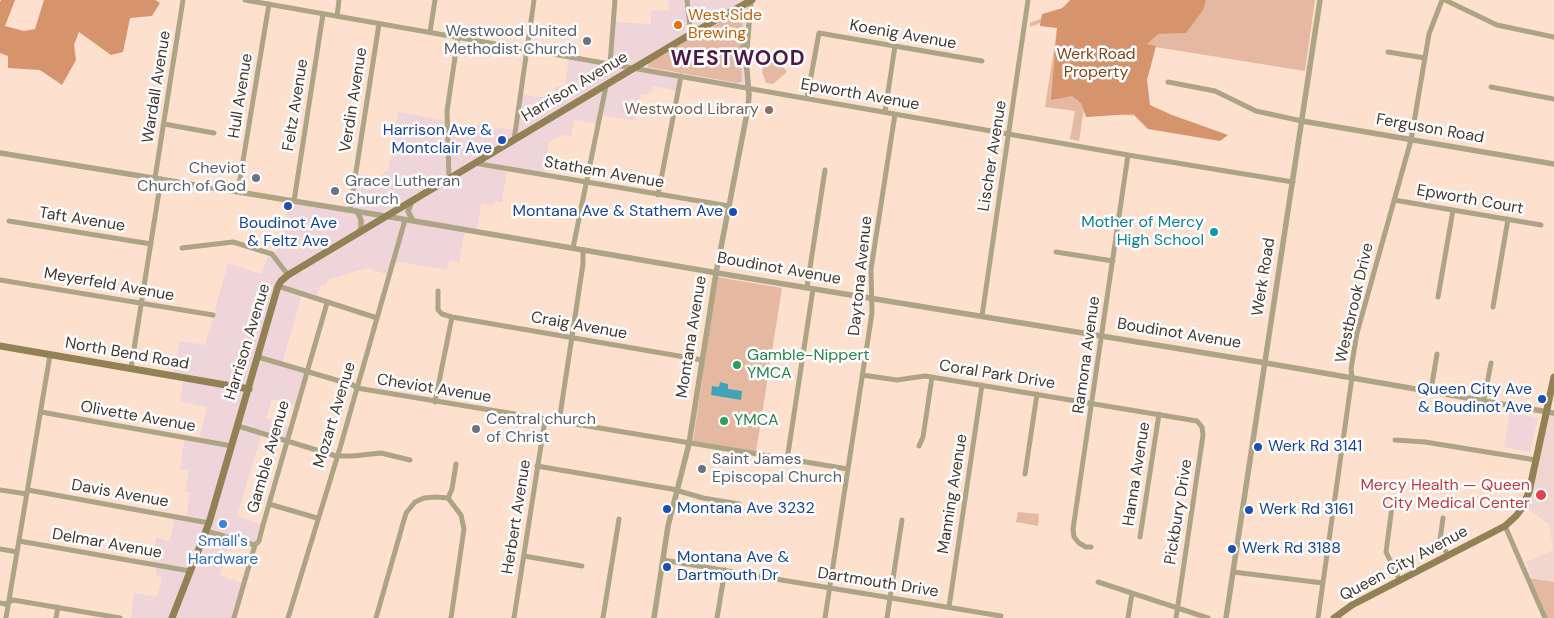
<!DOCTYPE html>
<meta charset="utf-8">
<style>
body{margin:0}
canvas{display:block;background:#fee0ce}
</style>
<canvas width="1554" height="618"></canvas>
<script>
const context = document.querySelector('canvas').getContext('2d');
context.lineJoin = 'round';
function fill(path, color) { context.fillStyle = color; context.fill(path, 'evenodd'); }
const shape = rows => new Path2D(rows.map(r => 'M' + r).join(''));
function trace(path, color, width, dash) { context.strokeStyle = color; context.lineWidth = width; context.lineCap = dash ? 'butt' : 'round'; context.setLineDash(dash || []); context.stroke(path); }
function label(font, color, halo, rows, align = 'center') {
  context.font = font + ' "DM Sans",sans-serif'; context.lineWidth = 5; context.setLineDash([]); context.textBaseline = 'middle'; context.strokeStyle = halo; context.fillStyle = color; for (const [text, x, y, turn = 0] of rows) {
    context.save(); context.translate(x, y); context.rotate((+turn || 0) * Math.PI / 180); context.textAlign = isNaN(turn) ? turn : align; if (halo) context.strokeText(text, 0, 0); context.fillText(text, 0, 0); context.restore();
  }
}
const commercial = shape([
 [668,0,752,0,748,19,748,88,681,77,678,91,653,86,652,91,649,91,648,95,641,94,636,121,600,115,598,124,574,120,571,136,562,135,549,142,544,175,507,169,502,202,495,201,494,205,481,203,477,232,465,230,459,262,449,260,447,270,393,261,389,275,366,268,328,280,326,286,321,285,316,299,302,295,282,364,307,371,297,406,272,399,266,418,291,427,287,440,262,433,237,516,263,525,255,545,230,538,220,576,244,583,234,618,131,618,134,593,157,597,162,577,156,575,156,565,152,564,156,538,170,541,175,516,186,518,190,492,185,491,189,470,180,469,185,437,199,440,207,407,180,402,184,378,172,376,180,341,205,345,228,263,261,274,270,252,273,254,279,245,291,200,350,210,356,174,382,177,384,171,388,171,398,112,447,121,448,130,476,134,478,125,515,130,520,94,553,99,555,86,565,87,569,57,610,64,613,22,651,24,651,11,670,10],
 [1510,412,1538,418,1530,452,1504,447]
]);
const medical = shape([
 [1546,411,1554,413,1554,582,1532,579,1526,562,1553,550,1549,524,1523,506]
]);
const green = shape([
 [1072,0,1315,0,1305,71,1143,45,1133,116,1084,108,1079,141,1070,139,1075,111,1045,107,1059,16,1030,27,1030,23,1055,13],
 [740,14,743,17,741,56,742,81,738,83,648,67,649,62,699,34,734,15],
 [764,59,779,62,787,72,773,84,766,83,762,72],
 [717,277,782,288,756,452,693,442],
 [1018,512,1039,514,1038,526,1016,522],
 [1528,578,1554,582,1554,618,1545,618]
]);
const forest = shape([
 [1,0,15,0,5,26,24,31,35,29,44,0,155,0,160,3,152,16,130,18,123,52,111,55,79,32,74,45,76,60,62,85,40,70,8,68,8,56,0,53,0,2],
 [1070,0,1206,0,1203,10,1186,33,1158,34,1147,44,1156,46,1147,80,1150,105,1172,115,1228,135,1220,141,1148,129,1133,114,1086,117,1081,103,1072,96,1051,100,1057,28,1040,26,1042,14,1063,8]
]);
const water = shape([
 [720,382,728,384,728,389,742,391,741,400,711,395,712,386,719,387]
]);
const minor = shape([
 [245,0,1128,155,1293,182],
 [687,0,691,34],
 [1445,0,1497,25,1554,37],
 [337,16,339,0],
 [430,32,435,0],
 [1388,52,1425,58],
 [610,64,615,0],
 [1168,82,1215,91,1256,111,1302,121],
 [1491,87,1554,99],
 [807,98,819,33,982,61],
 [885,112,895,46],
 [164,124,214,133],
 [514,140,534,0],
 [474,163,729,206],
 [155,178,183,0],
 [449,178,447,111,458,37],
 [238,191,269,4],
 [658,195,681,76],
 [1394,200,1541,225],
 [294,201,323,14],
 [350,210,379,24],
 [9,221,151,244],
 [182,248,233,242,272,254,288,275],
 [573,248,606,86],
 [1056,252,1113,261],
 [0,280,213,315],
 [278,286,377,318],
 [807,287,825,170],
 [438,291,438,310,442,314,452,317,702,360],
 [1438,297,1453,210],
 [1493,307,1508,219],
 [982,316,1028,0],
 [258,357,353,385,357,388,848,469],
 [131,368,161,179],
 [862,375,897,380,925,376,1197,421,1202,427,1203,435,1176,618],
 [1431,390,1437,354],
 [1484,400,1491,363],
 [435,402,452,317],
 [41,412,232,446],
 [559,422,583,264,583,250],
 [238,426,336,456,353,456,381,453,410,460],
 [1395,440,1425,442,1536,460],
 [919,446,923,437,932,377],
 [787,460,813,289],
 [537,466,672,489,703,498,739,504],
 [1025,474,1037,394],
 [0,490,27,494],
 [28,490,209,523],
 [448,498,461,515,464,529,451,618],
 [448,498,452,489,456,464],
 [1393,499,1386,552,1400,581],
 [269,504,317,518],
 [1443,518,1440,540,1448,556],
 [1505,526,1545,618],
 [206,531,255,545],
 [1140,537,1159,414],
 [19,541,190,571],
 [1091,547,1086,547,1079,543,1074,537,1073,529,1128,155],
 [0,549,17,552],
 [524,556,582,566],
 [663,560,740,573],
 [1233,572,1323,583],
 [751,575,1001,616],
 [1098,582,1208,618],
 [0,603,5,604,13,600,120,618],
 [949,607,982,385],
 [6,618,50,355],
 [56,618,58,607],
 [234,618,255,545,259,541,263,525,327,303],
 [288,618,340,448,405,220],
 [376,618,406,513,415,502,424,498,435,497,448,498],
 [514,618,545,420],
 [603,618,619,519],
 [717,618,725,570],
 [825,618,872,313,871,269,895,114],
 [887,618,902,520],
 [1128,618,1132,593],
 [1318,618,1352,377,1351,369,1357,333,1411,140,1429,34,1442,0]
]);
const tertiary = shape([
 [746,59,743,48,745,34,747,30],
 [1302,121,1554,164],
 [0,153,379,215,741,277,1266,363,1554,413],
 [412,201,408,211,413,221],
 [357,211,361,220,361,228,359,232],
 [654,618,668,526,689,444,716,273,748,108,749,95,746,59,751,0],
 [1226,618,1320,0]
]);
const secondary = shape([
 [0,346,249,389],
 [172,618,209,523,278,286,281,281,288,275,691,34,752,0],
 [1334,618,1352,605,1505,526,1516,516,1522,508,1529,492,1554,377]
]);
const markers = [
 [678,25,5,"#e8710a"],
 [587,41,5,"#6b7280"],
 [769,110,5,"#8d6e63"],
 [502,140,5,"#1a4fb4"],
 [256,178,5,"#6b7280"],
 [335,191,5,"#6b7280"],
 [288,206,5,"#1a4fb4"],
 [733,212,5,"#1a4fb4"],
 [1214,232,5,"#0f9aa8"],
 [737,365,5,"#2e9e5b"],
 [1542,399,5,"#1a4fb4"],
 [724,421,5,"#2e9e5b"],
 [476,429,5,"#6b7280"],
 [1258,447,5,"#1a4fb4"],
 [702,469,5,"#6b7280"],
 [1541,495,6,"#e0444e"],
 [667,509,5,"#1a4fb4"],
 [1249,510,5,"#1a4fb4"],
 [223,524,5,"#3f7fe0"],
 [1232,549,5,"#1a4fb4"],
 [667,567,5,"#1a4fb4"]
];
const foodNames = [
 ["West Side",688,16],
 ["Brewing",688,34]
];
const worshipNames = [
 ["Westwood United",577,32,"right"],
 ["Methodist Church",577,50,"right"],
 ["Cheviot",246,169,"right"],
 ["Church of God",246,187,"right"],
 ["Grace Lutheran",345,182],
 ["Church",345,200],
 ["Central church",486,420],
 ["of Christ",486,438],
 ["Saint James",712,460],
 ["Episcopal Church",712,478]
];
const streetNames = [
 ["Koenig Avenue",903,35,10],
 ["Wardall Avenue",157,87,-81],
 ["Harrison Avenue",575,87,-31],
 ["Epworth Avenue",860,95,10],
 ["Hull Avenue",241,96,-81],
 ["Verdin Avenue",354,100,-81],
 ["Feltz Avenue",296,105,-81],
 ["Ferguson Road",1430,129,10],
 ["Lischer Avenue",993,156,-81],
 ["Stathem Avenue",604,173,10],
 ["Epworth Court",1470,200,10],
 ["Taft Avenue",82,220,9],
 ["Boudinot Avenue",779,269,10],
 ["Daytona Avenue",861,276,-84],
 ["Werk Road",1264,277,-81],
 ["Meyerfeld Avenue",109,285,10],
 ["Westbrook Drive",1355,303,-77],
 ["Craig Avenue",579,326,10],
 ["Boudinot Avenue",1179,334,9],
 ["Montana Avenue",692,337,-81],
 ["Harrison Avenue",248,342,-73],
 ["North Bend Road",127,354,10],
 ["Ramona Avenue",1087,355,-82],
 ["Coral Park Drive",997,375,9],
 ["Cheviot Avenue",434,389,9],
 ["Mozart Avenue",335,415,-73],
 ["Olivette Avenue",138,417,10],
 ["Gamble Avenue",269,457,-74],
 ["Hanna Avenue",1137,474,-81],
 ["Davis Avenue",120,494,10],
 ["Manning Avenue",953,494,-81],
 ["Pickbury Drive",1179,512,-81],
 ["Herbert Avenue",517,517,-81],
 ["Delmar Avenue",107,544,10],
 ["Queen City Avenue",1404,564,-28],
 ["Dartmouth Drive",878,583,9]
];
const parkNames = [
 ["Werk Road",1096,55],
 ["Property",1096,73]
];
const educationNames = [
 ["Westwood Library",759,110]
];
const transitNames = [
 ["Harrison Ave &",492,131,"right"],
 ["Montclair Ave",492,149,"right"],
 ["Montana Ave & Stathem Ave",723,212,"right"],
 ["Boudinot Ave",288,224,"center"],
 ["& Feltz Ave",288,242,"center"],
 ["Queen City Ave",1532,390,"right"],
 ["& Boudinot Ave",1532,408,"right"],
 ["Werk Rd 3141",1268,447],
 ["Montana Ave 3232",677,509],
 ["Werk Rd 3161",1259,510],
 ["Werk Rd 3188",1242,549],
 ["Montana Ave &",677,558],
 ["Dartmouth Dr",677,576]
];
const cultureNames = [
 ["Mother of Mercy",1204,223],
 ["High School",1204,241]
];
const leisureNames = [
 ["Gamble-Nippert",747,356],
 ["YMCA",747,374],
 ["YMCA",734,421]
];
const healthNames = [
 ["Mercy Health — Queen",1530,486],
 ["City Medical Center",1530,504]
];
const shopNames = [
 ["Small's",223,542],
 ["Hardware",223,560]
];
const districtNames = [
 ["WESTWOOD",738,59]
];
fill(commercial, '#efd5da');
fill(medical, '#f0d6cf');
fill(green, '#e5b9a1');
fill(forest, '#d6946d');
fill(water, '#3fa4b7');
trace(minor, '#ada385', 5);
trace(tertiary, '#ada385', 5.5);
trace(secondary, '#918155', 7);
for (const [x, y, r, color] of markers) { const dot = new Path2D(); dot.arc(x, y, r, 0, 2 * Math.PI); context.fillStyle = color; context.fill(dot); trace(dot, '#fff', 2); }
label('16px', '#c56008', '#fff', foodNames, 'left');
label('16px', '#5b616d', '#fff', worshipNames, 'left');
label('16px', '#443831', '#fff', streetNames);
label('16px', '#814419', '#fff', parkNames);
label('16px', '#785e54', '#fff', educationNames, 'right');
label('16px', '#164399', '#fff', transitNames, 'left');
label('16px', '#0d838f', '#fff', cultureNames, 'right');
label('16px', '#27864d', '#fff', leisureNames, 'left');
label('16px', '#be3a42', '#fff', healthNames, 'right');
label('16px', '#366cbe', '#fff', shopNames);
context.letterSpacing = '1px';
label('bold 21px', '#4d1947', '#fff', districtNames);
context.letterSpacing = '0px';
</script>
